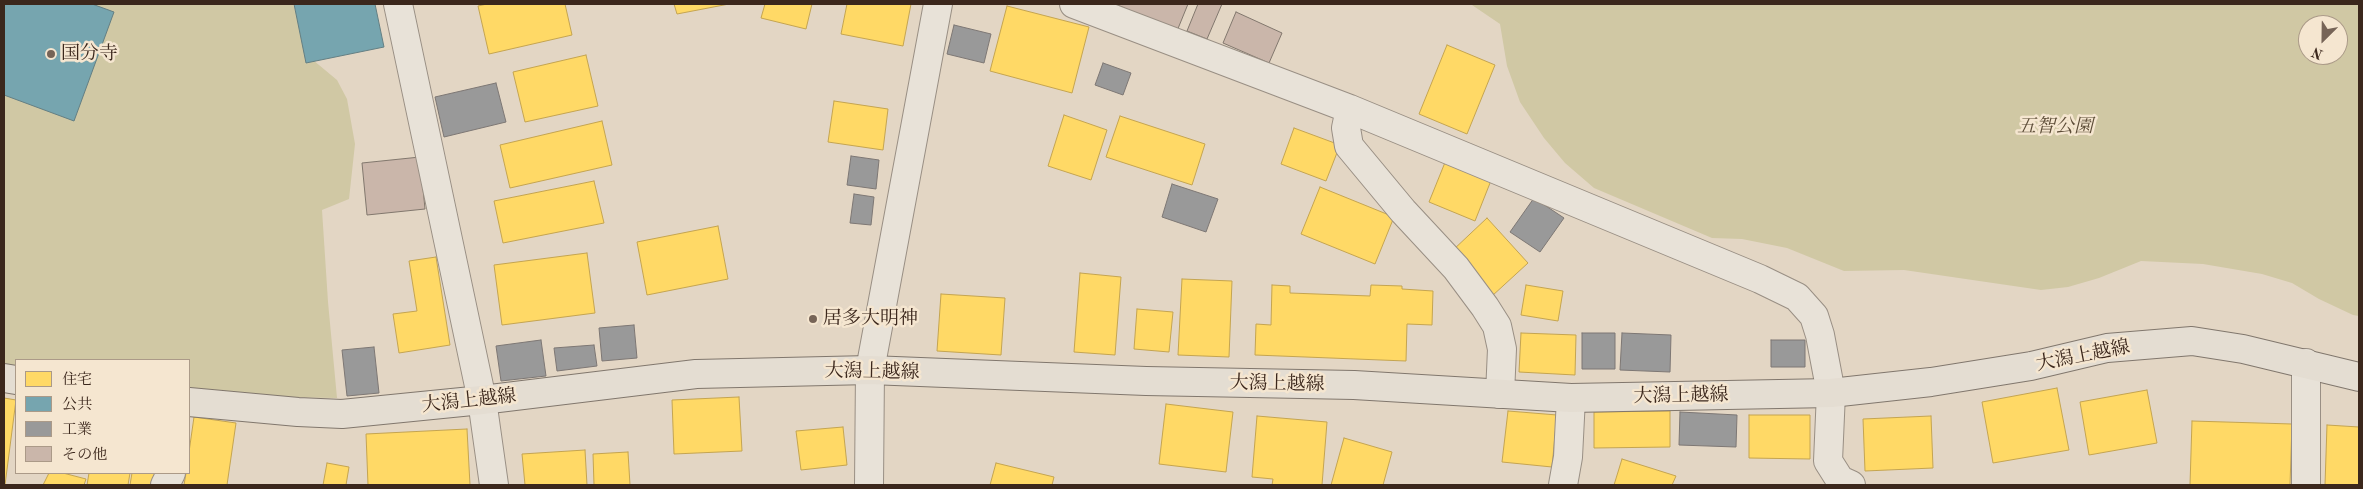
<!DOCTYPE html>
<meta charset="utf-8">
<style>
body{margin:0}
#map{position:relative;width:2363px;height:489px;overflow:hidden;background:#e3d6c4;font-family:"Old Standard TT","Noto Serif JP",serif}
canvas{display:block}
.frame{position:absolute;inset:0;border:5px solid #3b271c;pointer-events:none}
.legend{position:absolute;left:15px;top:359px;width:175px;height:115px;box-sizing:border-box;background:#f5e6d0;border:1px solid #ab9a88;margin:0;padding:6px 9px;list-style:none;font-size:15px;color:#3b271c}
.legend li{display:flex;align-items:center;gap:10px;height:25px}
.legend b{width:25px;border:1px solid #ab9a88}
.north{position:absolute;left:2298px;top:15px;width:50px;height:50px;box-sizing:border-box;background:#f5e6d0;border:1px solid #ab9a88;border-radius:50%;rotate:203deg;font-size:14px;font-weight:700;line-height:20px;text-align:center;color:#3b271c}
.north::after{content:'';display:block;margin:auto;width:18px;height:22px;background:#766457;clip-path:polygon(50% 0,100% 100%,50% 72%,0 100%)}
</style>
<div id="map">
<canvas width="2363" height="489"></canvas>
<div class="frame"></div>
<ul class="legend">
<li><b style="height:14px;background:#ffd966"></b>住宅</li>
<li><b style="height:14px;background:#76a5af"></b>公共</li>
<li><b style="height:14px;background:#999"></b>工業</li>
<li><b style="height:14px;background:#cab6aa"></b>その他</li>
</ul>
<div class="north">N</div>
</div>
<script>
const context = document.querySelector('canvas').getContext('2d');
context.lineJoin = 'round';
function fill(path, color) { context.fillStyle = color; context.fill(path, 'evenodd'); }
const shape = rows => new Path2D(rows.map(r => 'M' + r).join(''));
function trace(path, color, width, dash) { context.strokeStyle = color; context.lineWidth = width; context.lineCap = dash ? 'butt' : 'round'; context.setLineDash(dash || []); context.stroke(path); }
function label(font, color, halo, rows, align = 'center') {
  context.font = font + ' "Old Standard TT","Noto Serif JP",serif'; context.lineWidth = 5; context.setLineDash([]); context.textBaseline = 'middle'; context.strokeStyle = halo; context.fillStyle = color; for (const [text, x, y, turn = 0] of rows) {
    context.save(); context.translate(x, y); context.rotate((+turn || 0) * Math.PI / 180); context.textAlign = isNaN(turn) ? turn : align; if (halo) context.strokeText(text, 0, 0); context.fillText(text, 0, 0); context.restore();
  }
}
const green = shape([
 [4,4,293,4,313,60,337,80,347,99,355,144,349,199,322,210,328,302,337,398,276,397,189,389,189,360,16,360,16,366,4,364],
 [1462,4,2359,4,2359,316,2353,315,2319,299,2292,283,2262,274,2203,264,2141,261,2099,278,2068,287,2041,290,1904,270,1844,271,1787,248,1742,239,1712,238,1594,188,1565,163,1544,138,1520,102,1507,66,1500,24,1472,5],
 [2308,25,2338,25,2338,55,2308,55]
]);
const homes = shape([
 [487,4,565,4,572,35,489,54,478,6,487,4],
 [674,4,729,4,677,14,674,4],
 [765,4,812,4,806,29,761,18,765,4],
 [847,4,911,4,903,46,841,34,847,4],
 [1007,6,1089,27,1072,93,990,71,1007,6],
 [1447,45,1495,65,1467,134,1419,114,1447,45],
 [586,55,598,106,525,122,513,72,586,55],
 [834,101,888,109,883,150,828,142,834,101],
 [1064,115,1107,130,1091,180,1048,166,1064,115],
 [1120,116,1205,144,1192,185,1106,157,1120,116],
 [602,121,612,165,510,188,500,145,602,121],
 [1294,128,1340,145,1326,181,1281,164,1294,128],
 [1446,160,1492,178,1475,221,1429,202,1446,160],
 [594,181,604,223,503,243,494,201,594,181],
 [1320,187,1394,217,1375,264,1301,234,1320,187],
 [1487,218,1528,263,1492,296,1452,251,1487,218],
 [718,226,728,279,647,295,637,242,718,226],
 [587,253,595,313,502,325,494,265,587,253],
 [436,257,450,345,399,353,393,314,417,311,409,261,436,257],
 [1080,273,1121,277,1115,355,1074,352,1080,273],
 [1182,279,1232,281,1229,357,1178,355,1182,279],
 [1272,285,1290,286,1290,293,1370,296,1371,285,1402,286,1402,289,1433,291,1432,325,1407,324,1406,361,1255,355,1256,324,1271,325,1272,285],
 [1526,285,1563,291,1558,321,1521,315,1526,285],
 [941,294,1005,298,1001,355,937,351,941,294],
 [1137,309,1173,312,1169,352,1134,349,1137,309],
 [1521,333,1576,335,1575,375,1519,372,1521,333],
 [2057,388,2069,450,1993,463,1982,402,2057,388],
 [2147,390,2157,443,2089,455,2080,402,2147,390],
 [739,397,742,451,674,454,672,400,739,397],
 [4,398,16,400,5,485,4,485,4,398],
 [1166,404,1233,412,1226,472,1159,464,1166,404],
 [1508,411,1557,415,1552,467,1502,462,1508,411],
 [1670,411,1670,447,1594,448,1594,412,1670,411],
 [1749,415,1810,415,1810,459,1749,458,1749,415],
 [1257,416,1327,422,1322,485,1272,485,1273,479,1252,477,1257,416],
 [1931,416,1933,468,1865,471,1863,419,1931,416],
 [194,417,236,423,227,485,184,485,186,473,189,473,189,452,194,417],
 [2192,421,2292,424,2290,485,2190,485,2192,421],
 [2327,425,2359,427,2359,485,2325,485,2327,425],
 [843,427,847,465,801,470,796,431,843,427],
 [467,429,470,485,368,485,366,434,467,429],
 [1344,438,1392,452,1383,485,1331,485,1344,438],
 [585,450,587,485,525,485,522,454,585,450],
 [628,452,630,485,594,485,593,454,628,452],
 [1622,459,1676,476,1672,485,1614,485,1622,459],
 [327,463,349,467,346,485,323,485,327,463],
 [996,463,1054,477,1052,485,990,485,996,463],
 [49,473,63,473,86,479,84,485,43,485,49,473],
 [89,473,130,473,128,485,87,485,89,473],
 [132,473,165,473,158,485,130,485,132,473]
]);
const public = shape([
 [4,4,92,4,114,12,74,121,4,95,4,4],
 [294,4,375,4,384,47,306,63,294,4]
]);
const industry = shape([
 [954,25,991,34,984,63,947,54,954,25],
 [1103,63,1131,73,1123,95,1095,85,1103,63],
 [496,83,506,122,444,137,435,97,496,83],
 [851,156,879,160,876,189,847,185,851,156],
 [1172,184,1218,199,1206,232,1162,217,1172,184],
 [854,194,874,197,871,225,850,223,854,194],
 [1534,198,1564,218,1540,252,1510,232,1534,198],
 [634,325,637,358,602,361,599,328,634,325],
 [1582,333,1615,333,1615,369,1582,369,1582,333],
 [1622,333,1671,335,1670,372,1620,370,1622,333],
 [541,340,546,376,501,381,496,346,541,340],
 [1771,340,1805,340,1805,367,1771,367,1771,340],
 [594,345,597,366,557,371,554,348,594,345],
 [374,347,379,393,347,396,342,350,374,347],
 [1680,412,1737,415,1736,447,1679,445,1680,412]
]);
const building = shape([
 [1115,4,1188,4,1177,31,1115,4],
 [1198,4,1222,4,1207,39,1187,31,1198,4],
 [1236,12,1282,33,1269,63,1223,43,1236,12],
 [420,157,425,209,367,215,362,163,420,157]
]);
const minor = shape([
 [398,4,482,400,494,485],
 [1074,4,1350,109,1760,279,1797,297,1814,316,1820,335,1831,393,1828,461,1840,480,1851,485],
 [1350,109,1346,128,1349,146,1403,211,1456,268,1485,307,1497,326,1502,349,1500,394],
 [165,485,171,473],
 [869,485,870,370,938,4],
 [1563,485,1568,457,1571,398],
 [2306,485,2306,363]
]);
const major = shape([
 [4,378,16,380],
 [189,402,298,412,342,414,482,400,696,374,870,370,1146,381,1354,385,1571,398,1831,393,1931,382,2031,366,2107,348,2192,341,2243,349,2359,377]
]);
const markers = [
 [51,54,5,"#766457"],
 [813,319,5,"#766457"]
];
const poiNames = [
 ["国分寺",61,54],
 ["居多大明神",823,319]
];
const parkNames = [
 ["五智公園",2055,127]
];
const streetNames = [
 ["大潟上越線",2083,356,-11],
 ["大潟上越線",872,372,1],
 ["大潟上越線",1277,384,1],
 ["大潟上越線",1681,396,-1],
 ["大潟上越線",469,401,-6]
];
fill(green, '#d0c8a4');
fill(homes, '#ffd966');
trace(homes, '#c4a450', 1);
fill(public, '#76a5af');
trace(public, '#647f83', 1);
fill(industry, '#999');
trace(industry, '#7d7774', 1);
fill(building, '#cab6aa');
trace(building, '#81776d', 1);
trace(minor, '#998f84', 30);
trace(major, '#81776d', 30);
trace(minor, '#e8e2d8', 28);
trace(major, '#e4ddd2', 28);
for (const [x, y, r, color] of markers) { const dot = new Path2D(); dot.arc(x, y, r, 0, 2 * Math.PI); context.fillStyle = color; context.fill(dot); trace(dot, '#f5e6d0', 2); }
label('19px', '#3b271c', '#f5e6d0', poiNames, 'left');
label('italic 19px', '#5c4c37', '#f5e6d0', parkNames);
label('19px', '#3b271c', '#f5e6d0', streetNames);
</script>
